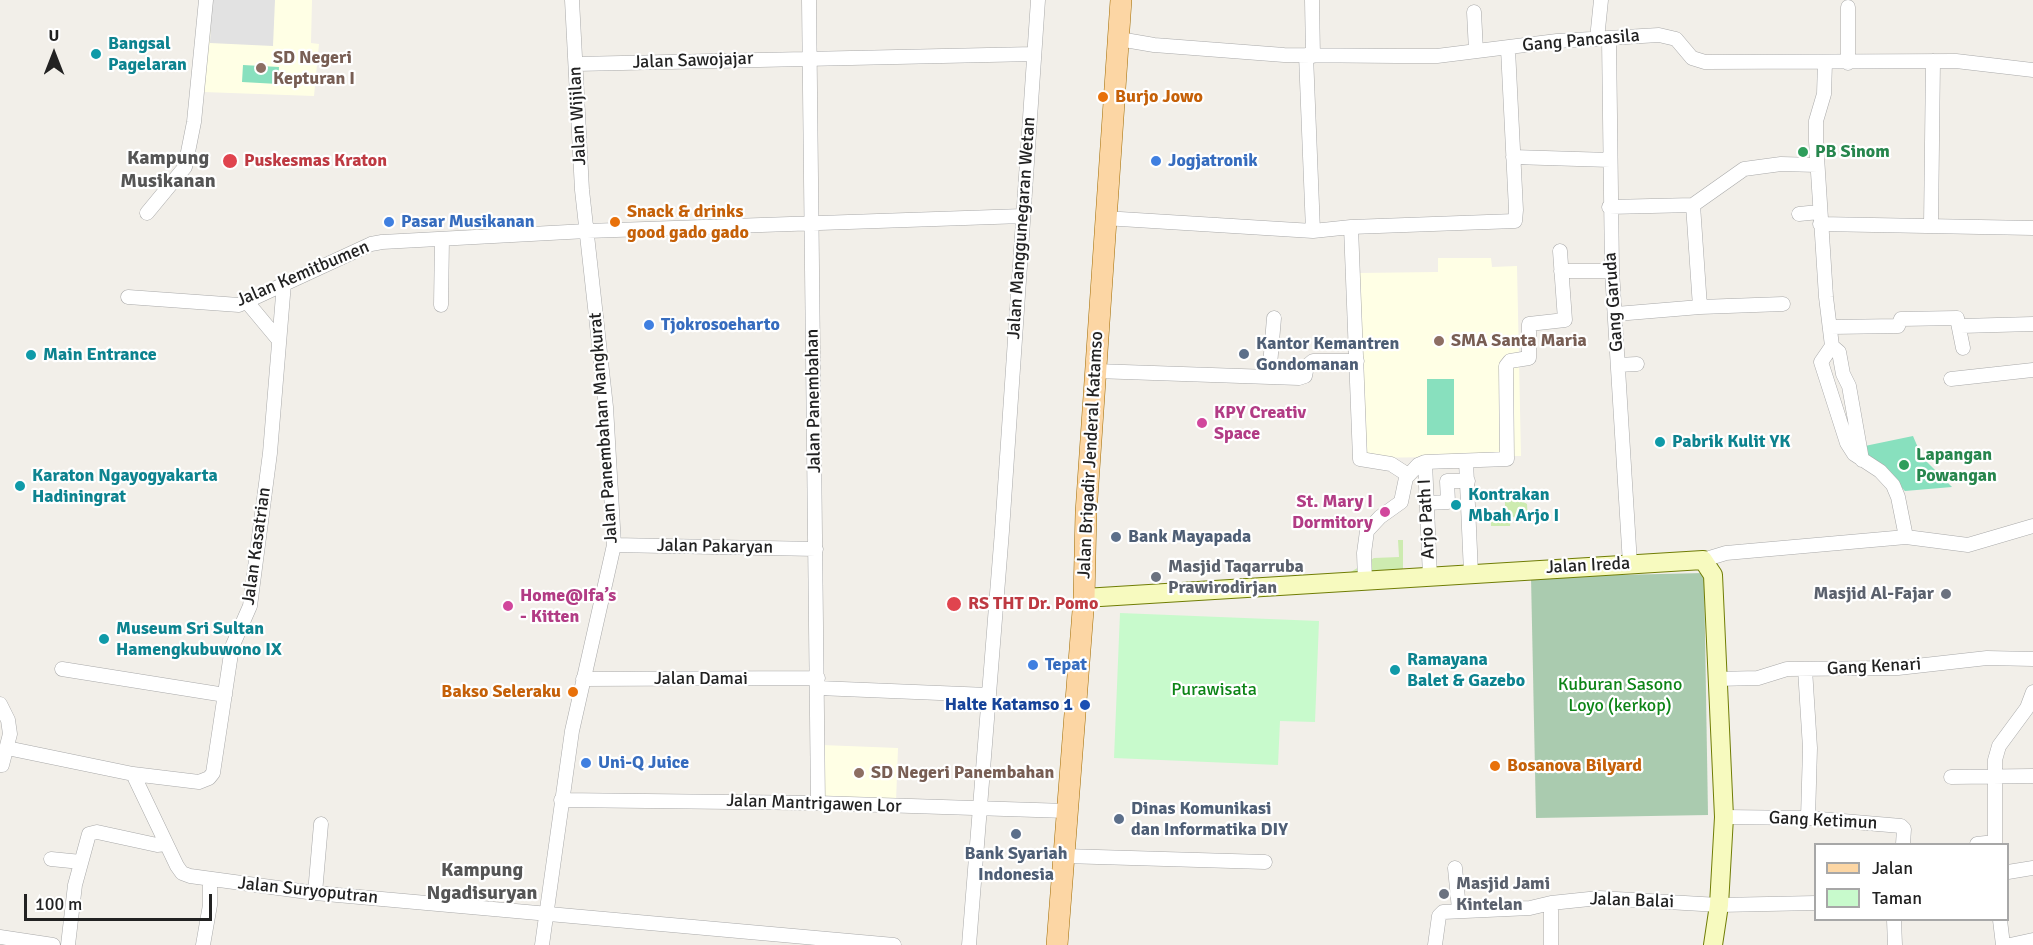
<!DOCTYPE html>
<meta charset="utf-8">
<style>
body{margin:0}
#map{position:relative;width:2033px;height:945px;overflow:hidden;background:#f2efe9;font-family:Signika,sans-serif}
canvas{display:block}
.legend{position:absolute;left:1814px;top:843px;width:195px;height:78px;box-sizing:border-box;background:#fff;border:2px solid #a7a7a7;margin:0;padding:8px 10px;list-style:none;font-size:18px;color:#222}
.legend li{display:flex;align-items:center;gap:12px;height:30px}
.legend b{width:30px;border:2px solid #a7a7a7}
.north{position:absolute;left:24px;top:24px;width:60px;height:60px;-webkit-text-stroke:4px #fff;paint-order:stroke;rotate:0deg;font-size:16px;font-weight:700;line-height:24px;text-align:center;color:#222}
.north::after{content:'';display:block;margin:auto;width:21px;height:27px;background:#222;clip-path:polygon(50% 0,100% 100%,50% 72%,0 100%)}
.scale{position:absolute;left:24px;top:894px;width:188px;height:27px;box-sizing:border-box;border:3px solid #222;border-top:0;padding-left:8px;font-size:18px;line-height:21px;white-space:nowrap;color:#222;-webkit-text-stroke:4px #fff;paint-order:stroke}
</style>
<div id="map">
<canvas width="2033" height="945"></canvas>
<ul class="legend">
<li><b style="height:8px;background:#fcd6a4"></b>Jalan</li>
<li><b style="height:16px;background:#c8facc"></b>Taman</li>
</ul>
<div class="north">U</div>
<div class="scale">100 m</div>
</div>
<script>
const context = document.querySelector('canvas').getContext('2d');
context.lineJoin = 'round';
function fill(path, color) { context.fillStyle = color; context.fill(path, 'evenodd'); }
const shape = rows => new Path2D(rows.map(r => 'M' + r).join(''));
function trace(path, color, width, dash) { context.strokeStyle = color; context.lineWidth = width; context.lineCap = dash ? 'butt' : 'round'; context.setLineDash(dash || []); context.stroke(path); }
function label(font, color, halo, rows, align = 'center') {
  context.font = font + ' Signika,sans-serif'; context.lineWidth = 4.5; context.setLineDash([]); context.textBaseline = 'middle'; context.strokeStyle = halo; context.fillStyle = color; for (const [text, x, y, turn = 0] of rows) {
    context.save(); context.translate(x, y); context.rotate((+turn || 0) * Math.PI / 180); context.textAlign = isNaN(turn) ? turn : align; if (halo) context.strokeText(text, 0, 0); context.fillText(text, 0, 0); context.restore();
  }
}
const education = shape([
 [209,0,312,0,311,43,319,44,314,96,203,92],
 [1438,258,1491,258,1492,267,1517,266,1521,456,1361,458,1357,273,1438,272],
 [822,745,898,748,896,802,819,799]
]);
const grass = shape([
 [1505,491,1527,504,1528,523,1511,516,1510,526,1491,526,1491,514,1505,514],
 [1398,540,1403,540,1403,569,1349,573,1374,558,1399,557]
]);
const cemetery = shape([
 [1704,573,1708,815,1536,818,1531,577]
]);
const park = shape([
 [1120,613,1319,621,1315,722,1280,721,1278,765,1114,758]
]);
const pitch = shape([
 [243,65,279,67,278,84,242,82],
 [1427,379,1454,379,1454,435,1427,435],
 [1913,436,1922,457,1952,487,1905,491,1860,447]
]);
const parking = shape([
 [212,0,275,0,273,46,210,43]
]);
const street = shape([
 [809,0,818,803],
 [1312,0,1313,56],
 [1848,7,1848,63],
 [1474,12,1476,51],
 [1119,39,1154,45,1284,55,1397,56,1437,56,1557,41,1659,35,1676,39,1692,58,1705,62,1956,61,2033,70],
 [1597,39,1601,0],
 [1609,39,1612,271,1630,564],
 [1306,55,1313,231],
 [1825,63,1824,94,1816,121,1816,141,1826,297,1832,346,1839,352,1843,374,1849,386,1862,460],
 [576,64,1034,54],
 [1513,157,1610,160],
 [1693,205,1700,307],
 [1609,207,1693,205,1744,169,1781,164,1817,165],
 [147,213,185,167,194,122,206,0],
 [1799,214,1819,212],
 [1104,218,1313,231,1351,227,1360,459,1391,464,1408,475],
 [1820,224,2033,228],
 [1931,225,1933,61],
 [1351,227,1515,221,1516,210,1508,49],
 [1561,271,1612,271],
 [128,297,239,305,371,244,382,242,587,231,1023,216],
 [247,302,277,338],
 [441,305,442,239],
 [1616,314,1700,307,1783,304],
 [1961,326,2033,324],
 [1831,327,1898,326,1901,319,1957,318,1963,348],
 [1832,346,1821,362,1847,443,1854,454,1880,471,1893,485,1898,497,1906,537],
 [1618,365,1637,364],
 [1095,371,1299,378,1305,376,1307,366,1313,361,1357,361],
 [1269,377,1274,318],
 [1951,379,2033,370],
 [1466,461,1471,573],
 [1425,462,1430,577],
 [1427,503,1448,502,1447,481,1468,481],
 [614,545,816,549],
 [1703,560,1726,553,1906,537,1968,545,2033,526],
 [1365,581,1364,553,1367,531,1380,517,1401,502,1406,478,1418,465,1425,462,1507,459,1506,366,1510,361,1529,358,1529,324,1565,320,1560,251],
 [62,669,225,695],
 [1805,669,1810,748,1808,818],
 [583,679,818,678],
 [1716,679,1758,678,1787,669,1898,668,1987,658,2033,659],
 [818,688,988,695],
 [0,704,8,720,10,734,2,765,0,765],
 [7,748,133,774,199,782,209,778,213,773,232,647,250,606,270,453,284,283],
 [133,774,177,866,182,873,190,876,315,893,894,945],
 [1951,777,2033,776],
 [561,800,818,803,1067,811],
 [1724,817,1808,818,1901,826,1904,829,1903,844],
 [1977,844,1995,842],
 [1995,844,1995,760,1999,746,2027,708,2033,692],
 [1064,856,1265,862],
 [51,859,81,862],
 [1455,868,1459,909],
 [2008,872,2033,868],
 [315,893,321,824],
 [1894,920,1895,945],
 [2000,920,2003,945],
 [0,937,53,945],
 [68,945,75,885,89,834,97,832,157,845,166,844],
 [203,945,210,905,210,880],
 [542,945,572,731,614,545,606,407,582,190,572,0],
 [969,945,1002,531,1038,0],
 [1435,945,1439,916,1443,912,1530,908,1551,903],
 [1551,945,1551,903,1599,898,1719,905,1816,903],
 [2010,945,2033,940]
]);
const secondary = shape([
 [1084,598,1703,560,1713,575,1724,817,1719,905,1713,945]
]);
const primary = shape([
 [1057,945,1084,598,1086,513,1121,0]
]);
const markers = [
 [96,54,6,"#0f9aa8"],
 [261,68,6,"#8d6e63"],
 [1103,97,6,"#e8710a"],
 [1803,152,6,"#2e9e5b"],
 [230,161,8,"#e0444e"],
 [1156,161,6,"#3f7fe0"],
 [389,222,6,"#3f7fe0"],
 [615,222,6,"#e8710a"],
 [649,325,6,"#3f7fe0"],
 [1439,341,6,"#8d6e63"],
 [1244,354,6,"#5c6f8a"],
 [31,355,6,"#0f9aa8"],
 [1202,423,6,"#d1479c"],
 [1660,442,6,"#0f9aa8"],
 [1904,465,6,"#2e9e5b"],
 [20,486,6,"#0f9aa8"],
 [1456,505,6,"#0f9aa8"],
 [1385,512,6,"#d1479c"],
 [1116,537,6,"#5c6f8a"],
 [1156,577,6,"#6b7280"],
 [1946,594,6,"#6b7280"],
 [954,604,8,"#e0444e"],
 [508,606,6,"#d1479c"],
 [104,639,6,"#0f9aa8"],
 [1033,665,6,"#3f7fe0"],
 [1395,670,6,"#0f9aa8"],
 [573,692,6,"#e8710a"],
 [1085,705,6,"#1a4fb4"],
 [586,763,6,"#3f7fe0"],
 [1495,766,6,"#e8710a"],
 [859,773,6,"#8d6e63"],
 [1119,819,6,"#5c6f8a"],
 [1016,834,6,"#5c6f8a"],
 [1444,894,6,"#6b7280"]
];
const streetNames = [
 ["Gang Pancasila",1581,41,-5],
 ["Jalan Sawojajar",693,61,-2],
 ["Jalan Wijilan",578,116,-93],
 ["Jalan Manggunegaran Wetan",1022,228,-86],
 ["Jalan Kemitbumen",303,274,-23],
 ["Gang Garuda",1614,302,-94],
 ["Jalan Panembahan",814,401,-91],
 ["Jalan Panembahan Mangkurat",604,428,-94],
 ["Jalan Brigadir Jenderal Katamso",1091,455,-87],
 ["Arjo Path I",1427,519,-93],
 ["Jalan Kasatrian",257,546,-82],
 ["Jalan Pakaryan",715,547,1],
 ["Jalan Ireda",1588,566,-3],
 ["Gang Kenari",1874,667,-3],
 ["Jalan Damai",701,679],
 ["Jalan Mantrigawen Lor",814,804,2],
 ["Gang Ketimun",1823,821,3],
 ["Jalan Suryoputran",308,891,6],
 ["Jalan Balai",1632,901,2]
];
const cultureNames = [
 ["Bangsal",108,44],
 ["Pagelaran",108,65],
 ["Main Entrance",43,355],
 ["Pabrik Kulit YK",1672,442],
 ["Karaton Ngayogyakarta",32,476],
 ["Hadiningrat",32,497],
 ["Kontrakan",1468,495],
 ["Mbah Arjo I",1468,516],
 ["Museum Sri Sultan",116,629],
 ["Hamengkubuwono IX",116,650],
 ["Ramayana",1407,660],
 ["Balet & Gazebo",1407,681]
];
const educationNames = [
 ["SD Negeri",273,58],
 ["Kepturan I",273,79],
 ["SMA Santa Maria",1451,341],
 ["SD Negeri Panembahan",871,773]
];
const foodNames = [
 ["Burjo Jowo",1115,97],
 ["Snack & drinks",627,212],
 ["good gado gado",627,233],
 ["Bakso Seleraku",561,692,"right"],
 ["Bosanova Bilyard",1507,766]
];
const leisureNames = [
 ["PB Sinom",1815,152],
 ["Lapangan",1916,455],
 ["Powangan",1916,476]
];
const healthNames = [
 ["Puskesmas Kraton",244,161],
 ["RS THT Dr. Pomo",968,604]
];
const shopNames = [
 ["Jogjatronik",1168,161],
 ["Pasar Musikanan",401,222],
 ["Tjokrosoeharto",661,325],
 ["Tepat",1045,665],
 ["Uni-Q Juice",598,763]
];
const serviceNames = [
 ["Kantor Kemantren",1256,344],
 ["Gondomanan",1256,365],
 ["Bank Mayapada",1128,537],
 ["Dinas Komunikasi",1131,809],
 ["dan Informatika DIY",1131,830],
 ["Bank Syariah",1016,854,"center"],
 ["Indonesia",1016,875,"center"]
];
const hotelNames = [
 ["KPY Creativ",1214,413],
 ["Space",1214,434],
 ["St. Mary I",1373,502,"right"],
 ["Dormitory",1373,523,"right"],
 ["Home@Ifa’s",520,596],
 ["- Kitten",520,617]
];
const worshipNames = [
 ["Masjid Taqarruba",1168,567],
 ["Prawirodirjan",1168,588],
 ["Masjid Al-Fajar",1934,594,"right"],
 ["Masjid Jami",1456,884],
 ["Kintelan",1456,905]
];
const parkNames = [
 ["Kuburan Sasono",1620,685],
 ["Loyo (kerkop)",1620,706],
 ["Purawisata",1214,690]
];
const transitNames = [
 ["Halte Katamso 1",1073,705]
];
const neighbourhoodNames = [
 ["Kampung",168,159],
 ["Musikanan",168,182],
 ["Kampung",482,871],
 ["Ngadisuryan",482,894]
];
fill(education, '#ffffe5');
fill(grass, '#cdebb0');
fill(cemetery, '#aacbaf');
fill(park, '#c8facc');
fill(pitch, '#88e0be');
fill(parking, '#e2e2e2');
trace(street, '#a9a9a9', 15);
trace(secondary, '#707d05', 20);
trace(primary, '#a06b00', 22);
trace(street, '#fff', 14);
trace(secondary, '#f7fabf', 18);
trace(primary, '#fcd6a4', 21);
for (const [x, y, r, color] of markers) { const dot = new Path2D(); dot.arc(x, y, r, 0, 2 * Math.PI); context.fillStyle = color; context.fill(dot); trace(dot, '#fff', 2); }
label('18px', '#222', '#fff', streetNames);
label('bold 18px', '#0d838f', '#fff', cultureNames, 'left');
label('bold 18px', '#785e54', '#fff', educationNames, 'left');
label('bold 18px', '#c56008', '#fff', foodNames, 'left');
label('bold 18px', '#27864d', '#fff', leisureNames, 'left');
label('bold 18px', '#be3a42', '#fff', healthNames, 'left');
label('bold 18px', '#366cbe', '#fff', shopNames, 'left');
label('bold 18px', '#4e5e75', '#fff', serviceNames, 'left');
label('bold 18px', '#b23c85', '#fff', hotelNames, 'left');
label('bold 18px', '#5b616d', '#fff', worshipNames, 'left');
label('18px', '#0c8416', '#fff', parkNames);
label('bold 18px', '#164399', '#fff', transitNames, 'right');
label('bold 20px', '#555', '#fff', neighbourhoodNames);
</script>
